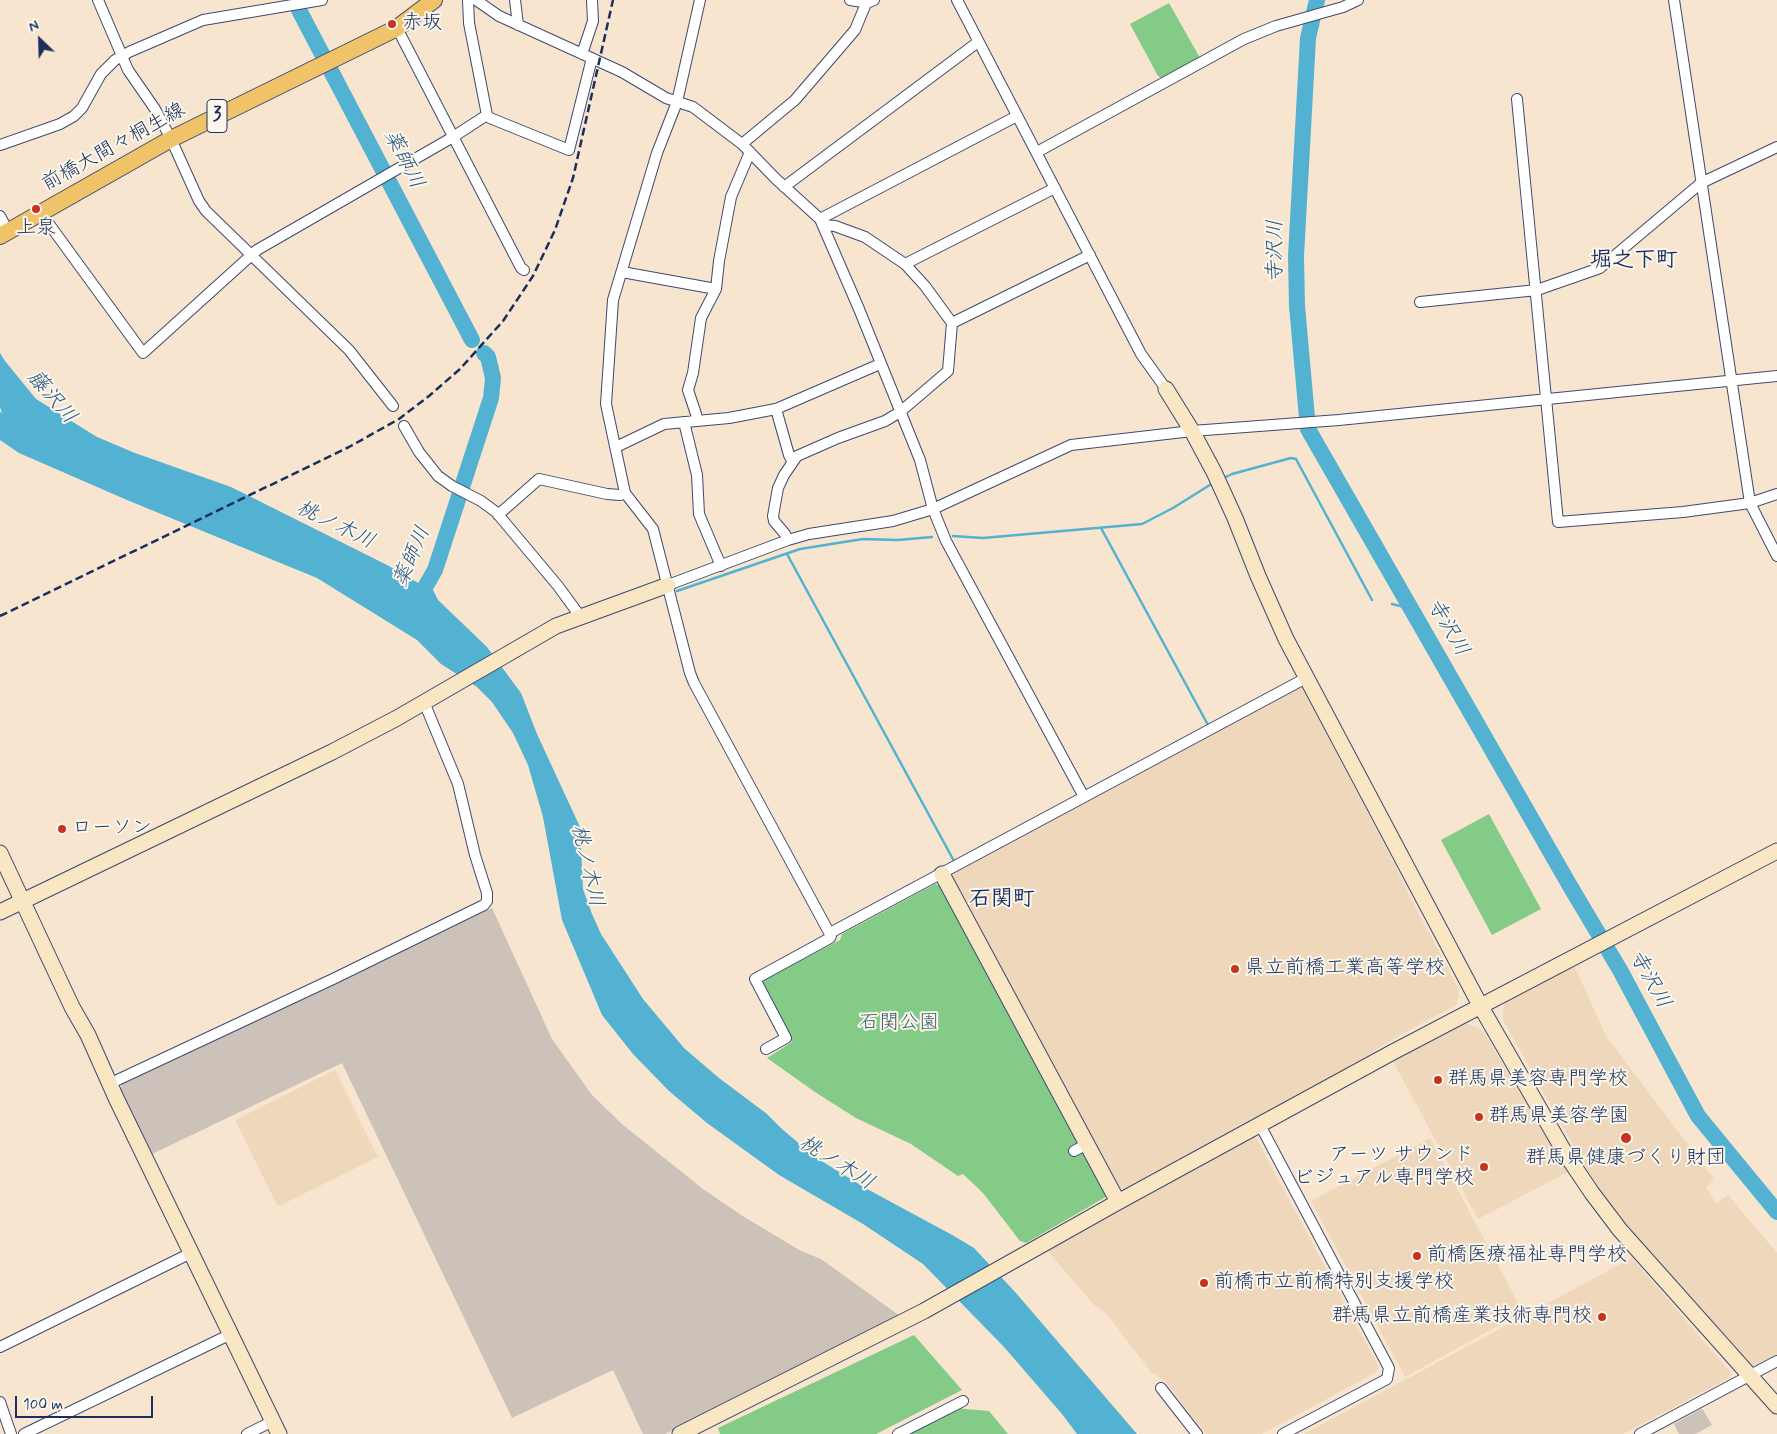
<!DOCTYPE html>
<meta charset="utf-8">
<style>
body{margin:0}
#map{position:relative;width:1777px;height:1434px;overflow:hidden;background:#f7e5cf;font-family:Mynerve,sans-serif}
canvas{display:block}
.north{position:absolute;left:15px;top:15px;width:50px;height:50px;-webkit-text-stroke:4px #fbf7ec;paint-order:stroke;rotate:336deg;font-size:14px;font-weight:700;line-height:20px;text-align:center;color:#1b2f5e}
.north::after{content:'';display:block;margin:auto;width:18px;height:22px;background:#1b2f5e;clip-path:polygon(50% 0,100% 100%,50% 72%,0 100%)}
.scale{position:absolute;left:15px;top:1396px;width:138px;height:22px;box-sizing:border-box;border:2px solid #1b2f5e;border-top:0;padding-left:6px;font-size:15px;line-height:18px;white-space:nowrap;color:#1b2f5e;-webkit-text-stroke:4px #fbf7ec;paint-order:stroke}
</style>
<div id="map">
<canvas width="1777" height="1434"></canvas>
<div class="north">N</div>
<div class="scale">100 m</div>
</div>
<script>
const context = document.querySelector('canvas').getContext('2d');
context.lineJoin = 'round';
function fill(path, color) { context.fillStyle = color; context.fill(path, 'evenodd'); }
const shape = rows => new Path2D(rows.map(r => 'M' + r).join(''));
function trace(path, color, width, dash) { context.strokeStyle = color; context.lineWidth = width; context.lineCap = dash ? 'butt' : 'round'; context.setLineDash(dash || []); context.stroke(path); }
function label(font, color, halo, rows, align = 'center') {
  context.font = font + ' Mynerve,"Klee One",sans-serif'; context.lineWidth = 4; context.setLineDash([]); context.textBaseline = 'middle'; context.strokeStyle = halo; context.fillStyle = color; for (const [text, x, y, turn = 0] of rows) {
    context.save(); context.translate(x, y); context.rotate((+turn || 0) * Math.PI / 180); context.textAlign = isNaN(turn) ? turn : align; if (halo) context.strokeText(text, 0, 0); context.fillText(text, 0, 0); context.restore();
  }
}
const built = shape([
 [1299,687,1302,688,1396,867,1413,903,1454,980,1459,990,1459,996,1456,1005,1400,1035,1342,1071,1123,1189,1119,1187,952,879,952,873],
 [1573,963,1606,1036,1714,1179,1706,1188,1716,1203,1728,1195,1777,1253,1777,1355,1753,1368,1647,1252,1619,1216,1587,1170,1503,1020,1504,1000],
 [1466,1023,1482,1030,1568,1172,1478,1219,1393,1061],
 [335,1070,378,1157,281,1205,277,1205,235,1120],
 [1248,1134,1256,1138,1379,1367,1375,1373,1262,1434,1206,1434,1164,1380,1151,1372,1106,1313,1094,1305,1046,1249],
 [1430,1138,1523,1312,1405,1377,1311,1201],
 [1632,1258,1732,1374,1727,1379,1623,1434,1304,1434]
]);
const industrial = shape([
 [492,908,552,1039,592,1095,623,1125,703,1189,741,1215,801,1251,821,1259,900,1316,665,1434,643,1434,613,1370,512,1418,342,1063,150,1155,120,1094,122,1084],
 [1701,1409,1703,1410,1712,1425,1695,1434,1679,1434,1674,1424]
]);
const green = shape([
 [1169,3,1200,58,1163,79,1158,76,1130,24],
 [1489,814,1541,909,1492,935,1441,840],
 [935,884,939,885,1107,1195,1104,1198,1026,1243,1020,1241,983,1193,963,1174,958,1176,911,1144,856,1118,815,1092,767,1058,792,1042,762,984,764,980,840,940,842,934],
 [914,1335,962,1390,876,1434,720,1434,718,1428],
 [954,1408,989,1411,1008,1434,902,1434]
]);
const water = shape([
 [0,353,5,361,36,399,97,437,135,453,231,487,389,566,420,584,431,578,433,582,433,590,438,600,487,647,521,693,537,734,580,827,583,889,592,914,601,934,643,999,684,1048,719,1078,767,1114,782,1129,815,1157,867,1189,954,1236,974,1248,1016,1293,1137,1434,1077,1434,1062,1414,1004,1347,923,1264,863,1224,779,1175,707,1123,669,1091,633,1054,602,1015,562,920,543,817,528,765,513,733,492,702,477,687,441,664,417,640,317,578,127,500,19,453,0,440,0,412,2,413,0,407]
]);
const stream = shape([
 [1222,479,1232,474,1291,458,1296,459,1372,600],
 [1101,528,1208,725],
 [953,536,983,538,1142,524,1173,508,1213,483],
 [787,554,954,861],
 [677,591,800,549,863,539,898,540,932,537],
 [1392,604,1412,609]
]);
const river = shape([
 [296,0,299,10,472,340],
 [1317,0,1308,38,1296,256,1297,306,1308,429,1570,886,1620,970,1698,1116,1777,1212],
 [420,596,435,570,491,398,493,378,488,357,484,353]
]);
const street = shape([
 [98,0,128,70,155,109,171,139,199,201,206,211,349,350,393,406],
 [468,0,469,23,486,110,487,115,490,118,569,150,592,58],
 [476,0,499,16,622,72,666,98,693,107,742,144,776,179,820,219,859,309,920,460,933,509,946,541,1084,797],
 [515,0,518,25],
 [700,0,677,102,657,153,613,300,606,404,625,493,653,529,690,673,694,683,831,936,830,938,755,979,786,1038,766,1049],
 [957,0,1141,354,1166,389],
 [1674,0,1750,503,1777,556],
 [864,4,874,0],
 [397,28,521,268,524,270],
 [582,54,593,21,592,0],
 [1517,99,1558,522,1683,512,1750,503,1777,494],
 [742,144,795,100,855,30,865,6,863,2,850,0],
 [0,145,60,124,74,116,82,108,101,74,115,60,129,52,203,20,322,0],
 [1037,152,1244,39,1276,26,1343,7,1358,0],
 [784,187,978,42],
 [41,213,143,353,257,250,453,137,487,115],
 [0,216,8,231],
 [820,219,1017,116],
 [905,264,1055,188],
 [622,272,716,289],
 [1420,302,1537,290,1600,268,1701,183,1777,147],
 [952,323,1090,255],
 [776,409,789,455,792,461],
 [697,421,696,414,688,390,693,373,701,318,716,289,719,261,731,197,750,152],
 [684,422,697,475,699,514,721,566],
 [404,426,419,452,438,476,452,486,481,501,496,512,558,586,580,616],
 [616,447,664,424,729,418,776,409,880,364],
 [498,515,539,479,607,494,620,495,625,493],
 [788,540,785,534,774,521,773,516,778,488,784,475,797,456,838,438,885,421,900,412,948,371,952,323,925,286,905,264,865,237,835,226,824,225],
 [668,585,788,540,809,534,893,521,933,509,1071,445,1192,431,1339,420,1777,376],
 [830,933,1306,678],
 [111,1083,333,979,484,905,487,901,487,893,475,855,458,784,424,702],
 [1260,1125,1389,1368,1387,1379,1283,1434],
 [1074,1151,1087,1144],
 [0,1347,191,1253],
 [1161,1388,1197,1434],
 [0,1402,11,1434],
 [24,1434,231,1334],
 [247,1434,273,1421],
 [898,1434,963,1401],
 [1640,1434,1777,1361]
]);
const secondary = shape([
 [1166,389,1192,431,1214,472,1235,518,1258,576,1286,639,1481,1007,1565,1153,1592,1193,1620,1230,1777,1406],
 [0,853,72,1007,88,1035,116,1098,279,1434],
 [942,874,1118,1202],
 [0,912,332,752,397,718,556,626,668,585],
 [680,1434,924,1311,1118,1202,1393,1052,1777,851]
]);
const primary = shape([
 [0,236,171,139,397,28,434,0]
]);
const rail = shape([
 [0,616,349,447,399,419,429,396,460,369,503,321,533,276,555,230,573,178,613,0]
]);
const markers = [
 [392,24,5,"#c8321e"],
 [36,209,5,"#c8321e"],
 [62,829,5,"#c8321e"],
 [1235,969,5,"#c8321e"],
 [1438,1080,5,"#c8321e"],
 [1479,1117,5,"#c8321e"],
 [1626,1138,6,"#c8321e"],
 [1484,1167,5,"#c8321e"],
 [1417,1256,5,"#c8321e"],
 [1204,1283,5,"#c8321e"],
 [1602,1317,5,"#c8321e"]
];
const shields = [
 [217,116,20]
];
const shieldNames = [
 ["3",217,116]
];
const poiNames = [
 ["赤坂",402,24],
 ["上泉",36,229,"center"],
 ["ローソン",72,829],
 ["県立前橋工業高等学校",1245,969],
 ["群馬県美容専門学校",1448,1080],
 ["群馬県美容学園",1489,1117],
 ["アーツ サウンド",1474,1156,"right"],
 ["ビジュアル専門学校",1474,1179,"right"],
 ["群馬県健康づくり財団",1626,1159,"center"],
 ["前橋医療福祉専門学校",1427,1256],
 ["前橋市立前橋特別支援学校",1214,1283],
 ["群馬県立前橋産業技術専門校",1592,1317,"right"]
];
const streetNames = [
 ["前橋大間々桐生線",114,148,-29]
];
const parkNames = [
 ["石関公園",899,1024]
];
const waterNames = [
 ["薬師川",403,160,63],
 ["寺沢川",1277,251,-90],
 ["藤沢川",51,398,49],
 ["桃ノ木川",335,526,26],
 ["薬師川",413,557,-67],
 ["寺沢川",1447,628,60],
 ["桃ノ木川",586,866,77],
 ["寺沢川",1649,980,61],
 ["桃ノ木川",836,1164,32]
];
const quarterNames = [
 ["堀之下町",1634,261],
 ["石関町",1002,900]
];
fill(built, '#eed7bb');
fill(industrial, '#ccc2b9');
fill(green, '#83cb87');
fill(water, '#53b2d1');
trace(stream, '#53b2d1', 2.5);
trace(river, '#53b2d1', 16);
trace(street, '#3c4a6f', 12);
trace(secondary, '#3c4a6f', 17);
trace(primary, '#3c4a6f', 18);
trace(street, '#fff', 10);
trace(secondary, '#f9e7c3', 15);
trace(primary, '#f0c369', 16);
trace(rail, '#1b2f5e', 2.5, [8, 4]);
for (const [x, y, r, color] of markers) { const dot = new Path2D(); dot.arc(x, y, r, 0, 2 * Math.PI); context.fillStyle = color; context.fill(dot); trace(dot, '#fbf7ec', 2); }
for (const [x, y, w] of shields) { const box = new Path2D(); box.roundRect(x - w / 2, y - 16.5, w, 33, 4); context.fillStyle = '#fbf7ec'; context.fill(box); trace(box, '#1b2f5e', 1); }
label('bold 19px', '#1b2f5e', null, shieldNames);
label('20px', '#1b2f5e', '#fbf7ec', poiNames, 'left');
label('20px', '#1b2f5e', '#fbf7ec', streetNames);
label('20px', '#3a5e6a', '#fbf7ec', parkNames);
label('italic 21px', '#2c5680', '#fbf7ec', waterNames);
label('bold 22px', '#1b2f5e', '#fbf7ec', quarterNames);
</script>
